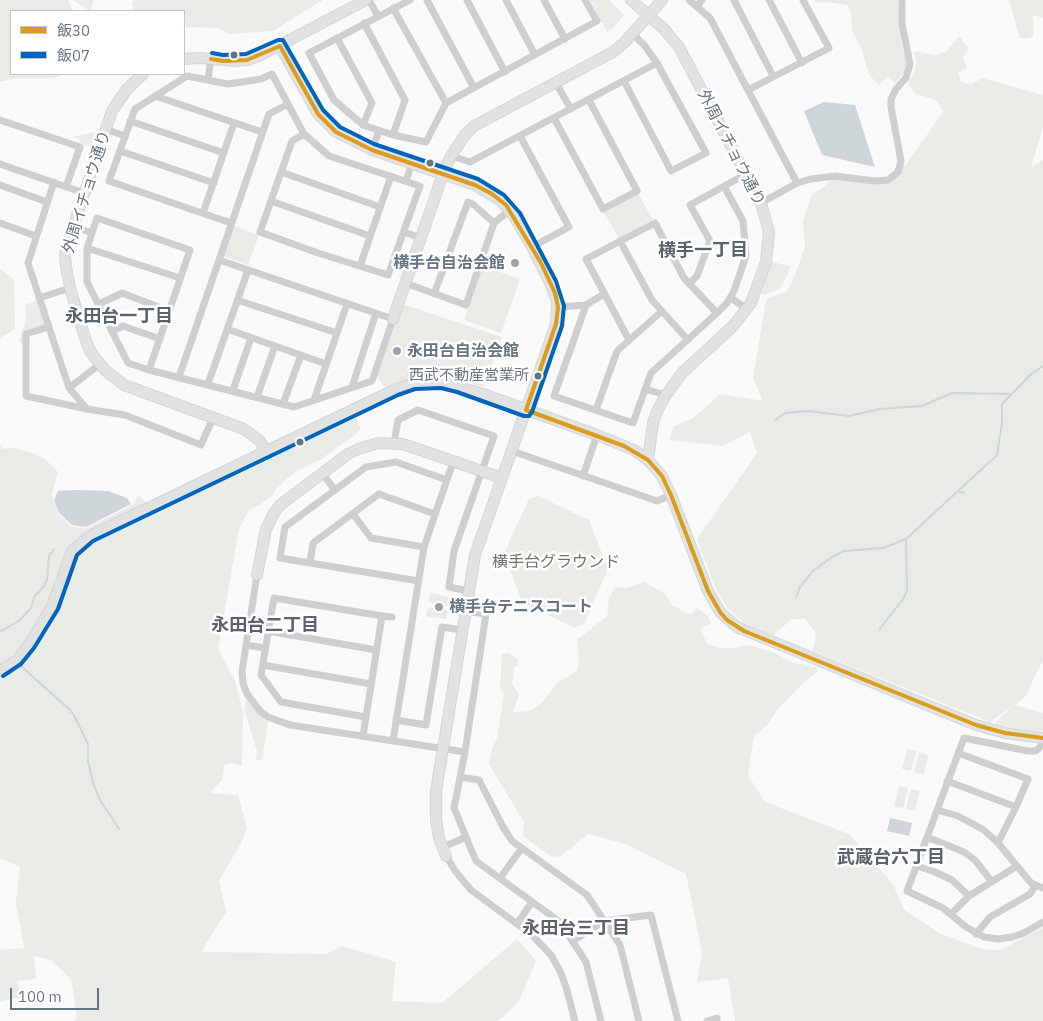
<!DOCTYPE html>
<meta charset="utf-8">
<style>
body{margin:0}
#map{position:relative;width:1043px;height:1021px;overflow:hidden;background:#f9f9f9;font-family:"IBM Plex Sans","Noto Sans JP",sans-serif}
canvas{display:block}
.legend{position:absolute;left:10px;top:10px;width:175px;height:65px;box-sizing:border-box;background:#fff;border:1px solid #c1c8cd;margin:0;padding:6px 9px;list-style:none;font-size:15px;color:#657683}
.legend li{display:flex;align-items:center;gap:10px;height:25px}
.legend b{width:25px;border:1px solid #c1c8cd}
.scale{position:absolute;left:10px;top:988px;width:89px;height:22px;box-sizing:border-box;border:2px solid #657683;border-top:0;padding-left:6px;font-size:15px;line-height:18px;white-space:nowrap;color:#657683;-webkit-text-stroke:4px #fff;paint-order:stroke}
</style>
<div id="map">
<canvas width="1043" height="1021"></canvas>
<ul class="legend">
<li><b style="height:6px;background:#da9c1a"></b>飯30</li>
<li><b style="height:6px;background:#0065bd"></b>飯07</li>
</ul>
<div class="scale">100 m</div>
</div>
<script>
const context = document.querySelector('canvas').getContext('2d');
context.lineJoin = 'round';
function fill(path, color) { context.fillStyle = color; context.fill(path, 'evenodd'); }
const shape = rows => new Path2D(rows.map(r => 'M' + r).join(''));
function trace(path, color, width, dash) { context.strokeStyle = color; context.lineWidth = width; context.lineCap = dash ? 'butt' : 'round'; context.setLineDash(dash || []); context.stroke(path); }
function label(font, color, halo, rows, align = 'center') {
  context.font = font + ' "IBM Plex Sans","Noto Sans JP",sans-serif'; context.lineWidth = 5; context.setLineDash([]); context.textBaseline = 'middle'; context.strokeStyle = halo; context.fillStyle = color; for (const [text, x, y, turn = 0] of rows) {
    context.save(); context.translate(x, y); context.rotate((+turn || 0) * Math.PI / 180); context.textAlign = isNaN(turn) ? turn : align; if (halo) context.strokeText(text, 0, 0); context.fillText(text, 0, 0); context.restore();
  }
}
const green = shape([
 [0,0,68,0,73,11,11,11,11,74,64,74,55,78,16,78,0,82],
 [73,0,94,0,90,11],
 [134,0,323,0,273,31,229,34,217,28,184,27,184,11,134,11,132,3],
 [590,0,609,0,624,15,612,29,607,32],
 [814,0,898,0,901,42,907,63,904,73,895,83,888,76,879,85,869,75,862,49,852,30,851,11,847,5,826,2,816,3],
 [1009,0,1043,0,1043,18,1033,15,1033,37,1020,39],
 [959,36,969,48,963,57,967,68,958,73,961,82,971,84,983,78,1043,95,1043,126,1031,168,1043,160,1043,660,1025,697,1015,705,1043,713,1043,731,1013,728,994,724,1014,705,990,722,813,651,816,634,806,619,792,619,773,635,742,622,726,606,714,585,697,539,757,453,750,432,723,446,670,440,673,427,693,418,720,394,763,401,753,378,766,301,768,298,785,292,789,288,798,267,805,246,803,221,812,194,824,187,835,176,888,180,908,162,943,112,936,100,915,94,908,83,914,74,916,62,914,51,935,55,946,52],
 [100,131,95,148,79,143,80,139,71,137],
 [638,193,653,220,619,239,604,212],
 [234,226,259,235,248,265,223,256],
 [772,262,791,266,782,286,778,290,764,295,761,294],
 [482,266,520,279,501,333,464,320],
 [0,269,14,280,15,329,0,338],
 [39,300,48,327,26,334,26,342,19,343,26,319,25,305],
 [402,304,502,337,484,387,450,378,438,376,408,379,384,387,377,375],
 [356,418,361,429,356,434,320,460,297,471,284,481,276,489,273,495,261,504,249,510,239,529,218,649,235,681,243,712,242,766,230,763,224,766,222,780,210,793,238,795,247,828,240,845,219,881,226,912,201,952,326,954,342,946,396,962,392,1001,442,1003,517,939,536,961,519,1001,503,1017,496,1021,74,1021,77,1017,71,979,51,960,34,956,36,979,17,981,21,997,0,1001,0,950,24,948,16,903,20,867,0,858,0,444,2,449,15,448,33,453,45,459,58,472,52,495,58,514,71,526,85,529,132,505,139,495,154,511],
 [538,496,589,520,608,569,584,624,575,628,522,602,504,553,529,499],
 [644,582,664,593,672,605,690,615,697,608,708,616,711,623,700,629,708,644,720,648,733,648,749,645,775,653,791,662,816,667,818,671,803,683,779,708,767,725,754,737,748,775,765,802,849,834,893,884,904,910,941,934,982,949,1000,950,1043,928,1043,1021,735,1021,728,978,697,982,702,952,686,874,623,843,588,834,560,857,550,856,523,836,524,822,489,764,492,749,497,738,504,694,500,688,502,654,508,653,517,658,518,665,514,668,512,684,519,695,513,712,530,711,541,704,557,683,577,671,579,658,577,640,607,616,609,597,616,587,627,588],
 [430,593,450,597,449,606,429,602],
 [428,607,448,610,446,619,426,616],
 [246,700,268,722,262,761,256,759,257,752,244,708],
 [907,749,916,751,911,771,902,769],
 [919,752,928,755,924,775,914,772],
 [899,786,908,788,903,808,894,806],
 [911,789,920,791,915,811,906,809]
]);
const water = shape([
 [824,102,855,105,875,167,822,155,804,111],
 [76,490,108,491,127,498,131,504,86,527,72,525,59,513,54,500,58,491],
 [890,818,912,823,909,836,887,831]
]);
const stream = shape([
 [775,420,785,413,809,411,849,416,880,409,922,406,952,393,1012,394],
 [960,492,964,493],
 [796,597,800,587,813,571,832,557,844,551,883,548,906,539,997,455,1002,423,1002,404,1031,374,1043,366],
 [879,630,903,599,907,590,906,540],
 [0,632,20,620,30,609,35,596,44,586,47,580,49,556,54,549],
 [21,666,70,710,75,717,88,744,88,761,93,783,100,800,119,829]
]);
const street = shape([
 [369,0,378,16],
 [410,0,309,53,334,100,363,125,393,135,426,142,446,103,597,21,585,0],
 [427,0,474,88],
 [467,0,505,72],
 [506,0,535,55],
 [544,0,565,39],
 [689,0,710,18,797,183],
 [734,0,773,76],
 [769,0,802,63],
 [697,6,702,0],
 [393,8,446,103],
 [364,23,405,100,393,135],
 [337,38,372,103,363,125],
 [208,80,211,59],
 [624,81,671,171,706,153,657,63,645,46,632,33],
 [556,83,571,109],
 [748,90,829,48,803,0],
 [155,96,262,132],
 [554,118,603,209,637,191,589,100],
 [0,120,80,147,66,187],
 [130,121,224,153],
 [105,129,125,136],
 [520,136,569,227,532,247],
 [372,150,379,131],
 [120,151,214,183],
 [451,156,470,162,657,63],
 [0,164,84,193],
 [281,172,380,207],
 [406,181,412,163],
 [54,182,28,263,69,388,87,409],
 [0,185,47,202],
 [271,201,370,236],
 [761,203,797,183,811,179,835,176,875,181,888,180,898,172,901,161,891,107,891,99,896,89,906,78,910,64,902,24,902,0],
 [203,213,234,123],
 [0,223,36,236],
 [231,223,109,181,135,109,187,76,228,84,261,79,272,74,304,134,329,156,420,186,388,275,318,253,260,232,292,141,304,134],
 [73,226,92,233],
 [404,232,421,238],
 [620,241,652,300,688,340],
 [87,248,180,278],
 [360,266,391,176],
 [405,283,466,305,494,223,510,210],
 [690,283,697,276,710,241,690,205,746,174],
 [434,294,468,202,474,205,494,223],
 [39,298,70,288],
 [731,298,747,309],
 [237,300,337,333],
 [99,304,122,293,169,311],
 [586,305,554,396,633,423,651,373,717,313,727,303,734,291,746,256,743,221,724,186],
 [558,307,586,305,604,294],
 [48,327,26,334,26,396,87,409,125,415,201,445,213,418],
 [227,329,326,364],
 [112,331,123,326,160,339],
 [629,340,586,259,655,223,684,278,717,313],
 [149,370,190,250,97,218,87,248,87,282,128,363,149,370,294,407,372,381,393,319,219,260],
 [179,377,269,114,288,104],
 [208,384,248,270],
 [352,387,376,313],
 [69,388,100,364],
 [645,389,666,395],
 [233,390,251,338],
 [257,397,275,346],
 [314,400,347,304],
 [283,404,301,355],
 [596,410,617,351,662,311],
 [394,443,398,420,418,410,494,436,454,551,449,587,468,591],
 [512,451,657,501,671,495],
 [322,473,335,490],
 [583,476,597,435],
 [353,514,371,538,424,547],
 [310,563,313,543,379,494,435,514],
 [257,575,242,671,243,683,247,694,260,711,268,717,290,725,465,752],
 [419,581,280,558,285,527,366,467,396,462,447,480],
 [465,611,486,614,465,752,454,808,476,861,560,922,586,962,601,1021],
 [382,616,392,617],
 [268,631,376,650],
 [246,645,265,648],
 [263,665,371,684],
 [396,720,426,725,442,627,462,630],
 [363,736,382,616,274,598,261,675,281,702,366,717],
 [393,741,424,547,453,462],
 [1043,744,1036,751,1028,751,964,738,907,891,943,908,966,927,984,937,998,939,1012,937,1024,933,1043,922],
 [958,753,1028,779,1016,807,998,843],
 [460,777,479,780,503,827,512,841,587,895,620,945,639,1021],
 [947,781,1016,807],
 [937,810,958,816,984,830,998,843,1031,883,1043,888],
 [927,837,964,852,975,860,992,882],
 [443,847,466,837],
 [446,856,456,872,471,890,532,935,551,955,560,971,566,987,575,1021],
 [917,866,935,872,952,880,969,896],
 [500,878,522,848],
 [951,914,969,896,1017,866],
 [517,924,532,902],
 [976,934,990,917,1030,894,1035,886],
 [573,941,604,921,651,915,678,1021],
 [707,1021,717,1018,717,1021]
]);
const secondary = shape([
 [631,0,664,29,679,47,761,203,769,232,766,262,751,303,733,326,682,373,666,395,658,409,653,423,648,460],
 [280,46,318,114,336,132,372,150,475,185,500,200,514,216,532,247,550,283,557,301,556,324,475,555,436,791,436,819,439,838,446,856],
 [184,59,200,58,235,61,247,60,259,56,366,0],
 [143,74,127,89,112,111,67,245,65,255,66,266,70,288,85,338,90,351,100,364,106,371,124,385,244,429,260,441,266,451],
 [393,319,445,168,451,156,465,135,474,126,613,52,625,42,662,0],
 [257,575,266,529,274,513,280,505,348,454,358,449,379,443,403,444,502,478],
 [0,671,17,660,29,645,52,606,72,551,90,536,396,389,414,383,442,382,483,394,597,435,634,450,648,460,662,476,671,495,708,591,720,612,737,627,976,725,1005,733,1043,738]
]);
const bus1 = shape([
 [211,59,223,61,247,60,280,46,318,114,336,132,372,150,475,185,492,194,506,205,541,263,555,293,558,307,556,324,526,410,624,446,648,460,662,476,671,495,708,591,720,612,727,620,744,631,976,725,1005,733,1043,738]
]);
const bus2 = shape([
 [3,676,21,664,34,648,58,609,77,555,93,541,398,395,415,389,441,388,457,392,524,416,529,416,532,412,562,326,564,306,556,281,520,213,504,195,478,179,374,144,340,127,323,110,283,40,278,40,246,54,223,55,212,53]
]);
const markers = [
 [234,55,4.5,"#657683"],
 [430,163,4.5,"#657683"],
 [515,263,5,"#99a4ac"],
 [397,351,5,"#99a4ac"],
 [538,376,4.5,"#657683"],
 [300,442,4.5,"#657683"],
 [439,607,5,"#99a4ac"]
];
const busNames = [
 ["西武不動産営業所",529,376]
];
const streetNames = [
 ["外周イチョウ通り",731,148,63],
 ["外周イチョウ通り",87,192,-73]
];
const poiNames = [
 ["横手台自治会館",505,263,"right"],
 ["永田台自治会館",407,351],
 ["横手台テニスコート",449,607]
];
const parkNames = [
 ["横手台グラウンド",556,562]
];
const neighbourhoodNames = [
 ["横手一丁目",703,251],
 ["永田台一丁目",119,317],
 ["永田台二丁目",265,626],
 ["武蔵台六丁目",891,858],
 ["永田台三丁目",576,929]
];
fill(green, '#e8ebe6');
fill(water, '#ced6d9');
trace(stream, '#ced6d9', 2);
trace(secondary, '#d5d6d7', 12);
trace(street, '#cecfd0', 7);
trace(secondary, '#e1e2e2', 10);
trace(bus1, '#da9c1a', 4);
trace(bus2, '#0065bd', 4);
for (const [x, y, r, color] of markers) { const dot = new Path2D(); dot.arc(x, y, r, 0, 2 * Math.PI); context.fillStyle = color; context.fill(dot); trace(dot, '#fff', 2); }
label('15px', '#657683', '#fff', busNames, 'right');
label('16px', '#657683', '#fff', streetNames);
label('bold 16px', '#657683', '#fff', poiNames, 'left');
label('16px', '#687a64', '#fff', parkNames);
label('bold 18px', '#57646e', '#fff', neighbourhoodNames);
</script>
